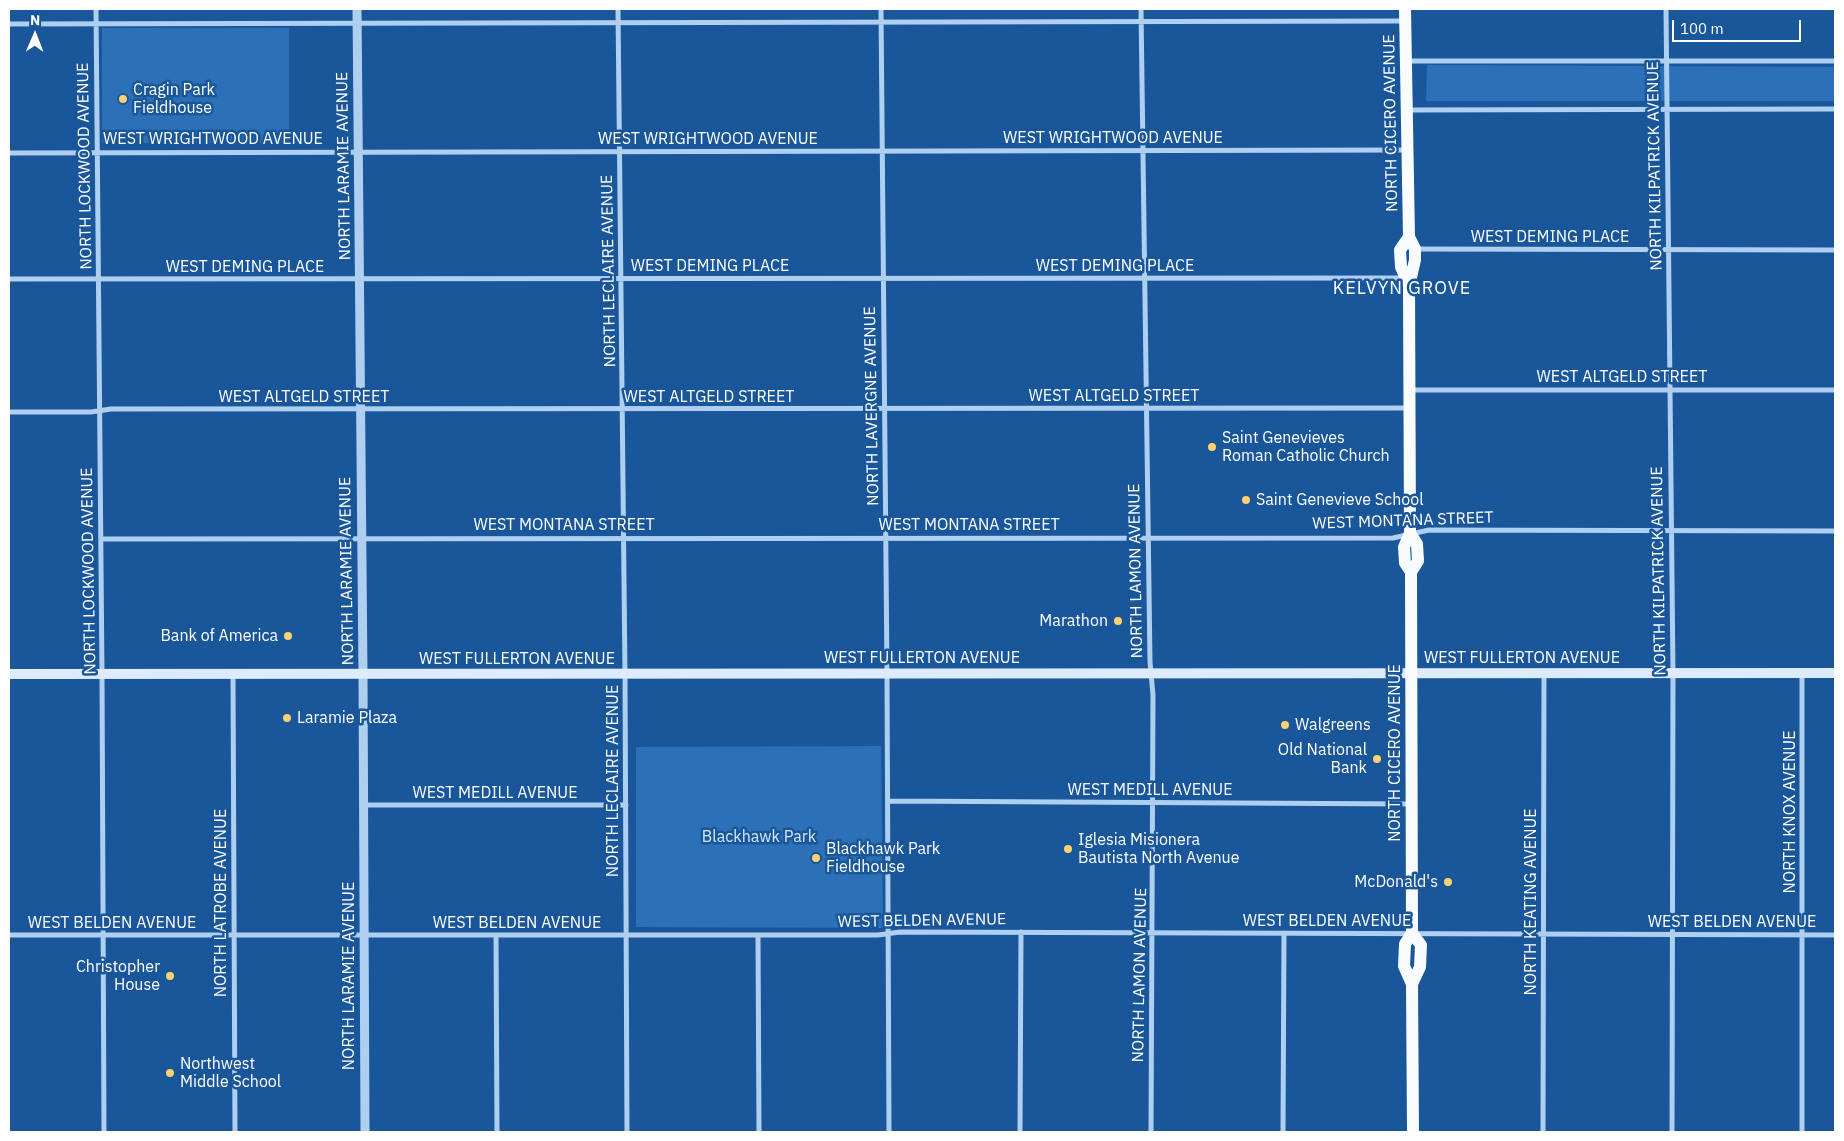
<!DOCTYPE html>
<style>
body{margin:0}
#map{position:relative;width:1844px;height:1141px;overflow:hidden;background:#19569a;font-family:"IBM Plex Sans",sans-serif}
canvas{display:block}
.frame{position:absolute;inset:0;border:10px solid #fff;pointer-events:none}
.north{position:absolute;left:10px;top:10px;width:50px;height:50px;-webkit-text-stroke:4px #19569a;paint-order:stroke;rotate:1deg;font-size:14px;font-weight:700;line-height:20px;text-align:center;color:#fff}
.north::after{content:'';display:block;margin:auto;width:18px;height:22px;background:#fff;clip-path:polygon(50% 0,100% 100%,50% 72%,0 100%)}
.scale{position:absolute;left:1672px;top:20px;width:129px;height:22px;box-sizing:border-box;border:2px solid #fff;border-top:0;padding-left:6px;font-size:15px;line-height:18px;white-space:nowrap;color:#fff;-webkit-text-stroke:4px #19569a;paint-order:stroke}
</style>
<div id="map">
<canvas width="1844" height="1141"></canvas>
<div class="frame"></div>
<div class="north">N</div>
<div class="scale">100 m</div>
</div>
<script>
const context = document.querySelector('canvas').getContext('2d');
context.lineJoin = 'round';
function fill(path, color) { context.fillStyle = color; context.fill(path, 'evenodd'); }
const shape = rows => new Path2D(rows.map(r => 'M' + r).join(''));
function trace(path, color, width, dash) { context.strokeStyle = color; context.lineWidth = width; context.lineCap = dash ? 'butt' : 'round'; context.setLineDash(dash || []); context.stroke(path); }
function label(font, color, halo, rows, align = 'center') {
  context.font = font + ' "IBM Plex Sans",sans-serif'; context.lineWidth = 5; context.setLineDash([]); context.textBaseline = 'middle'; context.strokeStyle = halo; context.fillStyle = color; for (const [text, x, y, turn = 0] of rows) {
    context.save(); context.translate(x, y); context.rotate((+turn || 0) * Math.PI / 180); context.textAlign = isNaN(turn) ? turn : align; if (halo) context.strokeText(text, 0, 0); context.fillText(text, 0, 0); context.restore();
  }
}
const green = shape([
 [102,28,289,28,289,143,102,143],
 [1427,65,1835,67,1835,101,1426,101],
 [881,746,883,928,636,927,636,747]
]);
const minor = shape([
 [96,9,102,674,104,1132],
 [618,9,625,674,627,1132],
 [881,9,887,674,889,1132],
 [1141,9,1150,662,1153,695,1151,1132],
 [1666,9,1673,673,1672,1132],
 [9,24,1406,21],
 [1406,61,1835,61],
 [1408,110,1835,109],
 [9,153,1406,150],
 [1416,249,1835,250],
 [9,279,1406,278],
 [1411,390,1835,390],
 [9,412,91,412,111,409,1409,408],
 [101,539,1393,538,1429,530,1835,531],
 [233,674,235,1132],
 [888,801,1411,804],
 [364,805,626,805],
 [9,935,878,935,900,932,1835,935],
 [496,935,497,1132],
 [758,935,759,1132],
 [1020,1132,1021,932],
 [1283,1132,1284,933],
 [1543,1132,1544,673],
 [1802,1132,1802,673]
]);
const tertiary = shape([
 [357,9,363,674,365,1132]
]);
const secondary = shape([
 [9,674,1835,673]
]);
const primary = shape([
 [1405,9,1409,237,1415,249,1415,260,1409,286,1410,533,1404,547,1405,563,1411,572,1412,933,1421,945,1420,967,1412,984],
 [1409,237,1400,250,1401,267,1409,286],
 [1410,533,1417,544,1418,561,1411,572],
 [1412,933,1405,944,1404,966,1412,984,1413,1132]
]);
const markers = [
 [123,99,5,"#ffd16f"],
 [1212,447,5,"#ffd16f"],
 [1246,500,5,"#ffd16f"],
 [1118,621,5,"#ffd16f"],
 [288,636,5,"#ffd16f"],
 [287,718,5,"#ffd16f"],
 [1285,725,5,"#ffd16f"],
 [1377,759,5,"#ffd16f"],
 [1068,849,5,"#ffd16f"],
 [816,858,5,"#ffd16f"],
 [1448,882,5,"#ffd16f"],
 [170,976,5,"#ffd16f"],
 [170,1073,5,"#ffd16f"]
];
const poiNames = [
 ["Cragin Park",133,90],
 ["Fieldhouse",133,108],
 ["Saint Genevieves",1222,438],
 ["Roman Catholic Church",1222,456],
 ["Saint Genevieve School",1256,500],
 ["Marathon",1108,621,"right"],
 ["Bank of America",278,636,"right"],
 ["Laramie Plaza",297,718],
 ["Walgreens",1295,725],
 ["Old National",1367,750,"right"],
 ["Bank",1367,768,"right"],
 ["Iglesia Misionera",1078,840],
 ["Bautista North Avenue",1078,858],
 ["Blackhawk Park",826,849],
 ["Fieldhouse",826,867],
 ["McDonald's",1438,882,"right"],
 ["Christopher",160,967,"right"],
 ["House",160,985,"right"],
 ["Northwest",180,1064],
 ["Middle School",180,1082]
];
const streetNames = [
 ["NORTH CICERO AVENUE",1391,123,-91],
 ["WEST WRIGHTWOOD AVENUE",1113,138],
 ["WEST WRIGHTWOOD AVENUE",213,139],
 ["WEST WRIGHTWOOD AVENUE",708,139],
 ["NORTH LOCKWOOD AVENUE",85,166,-91],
 ["NORTH LARAMIE AVENUE",344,166,-91],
 ["NORTH KILPATRICK AVENUE",1655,166,-91],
 ["WEST DEMING PLACE",1550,237],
 ["WEST DEMING PLACE",710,266],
 ["WEST DEMING PLACE",1115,266],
 ["WEST DEMING PLACE",245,267],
 ["NORTH LECLAIRE AVENUE",609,271,-91],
 ["WEST ALTGELD STREET",1622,377],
 ["WEST ALTGELD STREET",1114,396],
 ["WEST ALTGELD STREET",304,397],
 ["WEST ALTGELD STREET",709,397],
 ["NORTH LAVERGNE AVENUE",872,406,-91],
 ["WEST MONTANA STREET",1403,521,-2],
 ["WEST MONTANA STREET",564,525],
 ["WEST MONTANA STREET",969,525],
 ["NORTH LOCKWOOD AVENUE",89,571,-91],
 ["NORTH LARAMIE AVENUE",347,571,-91],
 ["NORTH LAMON AVENUE",1136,571,-91],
 ["NORTH KILPATRICK AVENUE",1659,571,-91],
 ["WEST FULLERTON AVENUE",922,658],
 ["WEST FULLERTON AVENUE",1522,658],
 ["WEST FULLERTON AVENUE",517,659],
 ["NORTH CICERO AVENUE",1395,753,-90],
 ["NORTH LECLAIRE AVENUE",613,781,-90],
 ["WEST MEDILL AVENUE",1150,790],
 ["WEST MEDILL AVENUE",495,793],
 ["NORTH KNOX AVENUE",1790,812,-90],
 ["NORTH KEATING AVENUE",1531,902,-90],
 ["NORTH LATROBE AVENUE",221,903,-90],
 ["WEST BELDEN AVENUE",922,921,-1],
 ["WEST BELDEN AVENUE",1327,921],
 ["WEST BELDEN AVENUE",1732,922],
 ["WEST BELDEN AVENUE",112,923],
 ["WEST BELDEN AVENUE",517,923],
 ["NORTH LAMON AVENUE",1140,975,-89],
 ["NORTH LARAMIE AVENUE",349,976,-90]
];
const parkNames = [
 ["Blackhawk Park",759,837]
];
const neighbourhoodNames = [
 ["KELVYN GROVE",1402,289]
];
fill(green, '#2c70b8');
trace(minor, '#afcff1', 5);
trace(tertiary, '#afcff1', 9);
trace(secondary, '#ddebfc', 10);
trace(primary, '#f9fcff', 12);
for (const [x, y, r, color] of markers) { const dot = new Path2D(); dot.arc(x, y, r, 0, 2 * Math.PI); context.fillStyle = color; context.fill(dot); trace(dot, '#19569a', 2); }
label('16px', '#fff', '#19569a', poiNames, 'left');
label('16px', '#fff', '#19569a', streetNames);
label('16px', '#d6e8fc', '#19569a', parkNames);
context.letterSpacing = '1px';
label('18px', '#fff', '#19569a', neighbourhoodNames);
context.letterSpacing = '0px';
</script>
